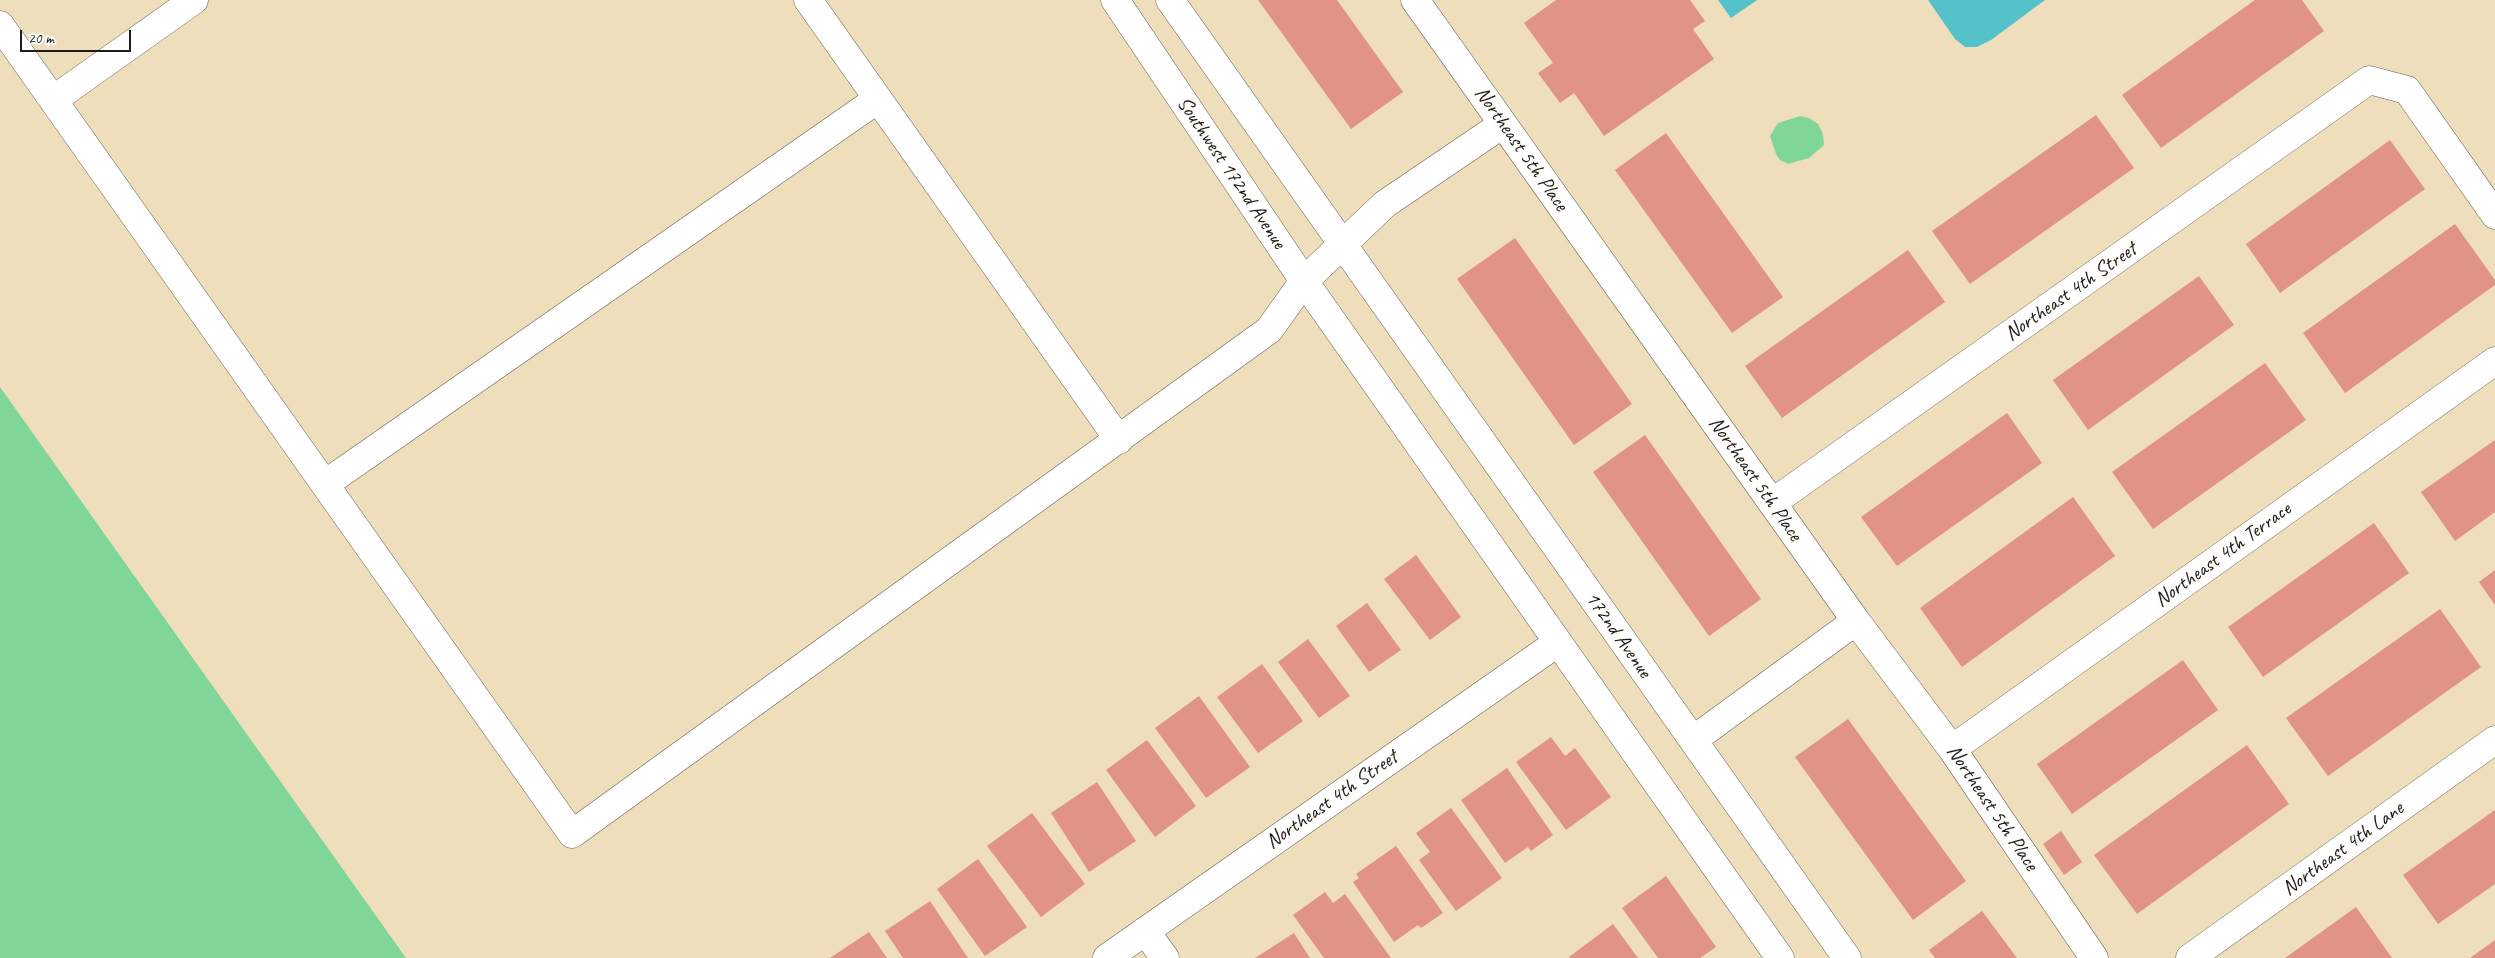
<!DOCTYPE html>
<style>
body{margin:0}
#map{position:relative;width:2495px;height:958px;overflow:hidden;background:#eedebc;font-family:Caveat,sans-serif}
canvas{display:block}
.scale{position:absolute;left:20px;top:30px;width:111px;height:22px;box-sizing:border-box;border:2px solid #1c1c1c;border-top:0;padding-left:6px;font-size:15px;line-height:18px;white-space:nowrap;color:#1c1c1c;-webkit-text-stroke:4px #fdfcf7;paint-order:stroke}
</style>
<div id="map">
<canvas width="2495" height="958"></canvas>
<div class="scale">20 m</div>
</div>
<script>
const context = document.querySelector('canvas').getContext('2d');
context.lineJoin = 'round';
function fill(path, color) { context.fillStyle = color; context.fill(path, 'evenodd'); }
const shape = rows => new Path2D(rows.map(r => 'M' + r).join(''));
function trace(path, color, width, dash) { context.strokeStyle = color; context.lineWidth = width; context.lineCap = dash ? 'butt' : 'round'; context.setLineDash(dash || []); context.stroke(path); }
function label(font, color, halo, rows, align = 'center') {
  context.font = font + ' Caveat,sans-serif'; context.lineWidth = 4; context.setLineDash([]); context.textBaseline = 'middle'; context.strokeStyle = halo; context.fillStyle = color; for (const [text, x, y, turn = 0] of rows) {
    context.save(); context.translate(x, y); context.rotate((+turn || 0) * Math.PI / 180); context.textAlign = isNaN(turn) ? turn : align; if (halo) context.strokeText(text, 0, 0); context.fillText(text, 0, 0); context.restore();
  }
}
const green = shape([
 [1800,116,1809,118,1818,124,1823,134,1824,145,1809,158,1788,164,1780,160,1776,154,1770,136,1778,123],
 [0,387,406,958,0,958]
]);
const water = shape([
 [1718,0,1757,0,1731,18],
 [1928,0,2045,0,1991,40,1977,47,1965,47,1955,39]
]);
const building = shape([
 [1258,0,1337,0,1403,92,1351,129],
 [1556,0,1690,0,1705,21,1693,29,1714,59,1604,136,1574,93,1560,103,1538,73,1553,63,1524,23],
 [2255,0,2302,0,2324,31,2161,148,2122,95],
 [2096,115,2134,168,1970,284,1932,231],
 [1666,133,1783,297,1732,333,1615,170],
 [2390,140,2425,189,2280,293,2246,244],
 [2455,224,2495,280,2495,285,2345,393,2303,333],
 [1515,238,1632,404,1574,445,1457,279],
 [1908,250,1945,302,1782,418,1745,366],
 [2199,276,2234,325,2088,430,2053,380],
 [2265,363,2306,420,2153,529,2112,472],
 [2007,413,2042,463,1897,566,1861,517],
 [1645,435,1761,599,1709,636,1593,472],
 [2495,440,2495,512,2455,541,2421,492],
 [2073,497,2115,556,1962,667,1920,608],
 [2374,523,2409,573,2263,677,2228,627],
 [1416,555,1461,617,1430,640,1384,579],
 [2495,570,2495,605,2479,582],
 [1367,603,1401,650,1369,672,1336,626],
 [2440,609,2481,667,2328,776,2286,718],
 [1308,639,1350,696,1319,718,1278,662],
 [2183,660,2218,710,2072,814,2037,764],
 [1262,664,1303,721,1258,753,1217,697],
 [1199,696,1250,767,1206,798,1155,728],
 [1848,719,1966,881,1913,920,1795,757],
 [1551,737,1565,756,1575,748,1611,797,1566,830,1516,762],
 [1147,740,1196,806,1155,837,1106,770],
 [2247,745,2289,804,2137,914,2094,855],
 [1507,768,1553,835,1531,851,1528,847,1505,863,1461,800],
 [1097,782,1136,841,1089,872,1051,813],
 [1451,808,1502,878,1456,911,1419,860,1430,852,1416,833],
 [2495,810,2495,884,2438,924,2403,875],
 [1032,813,1085,884,1041,917,987,846],
 [2061,831,2082,862,2064,875,2043,844],
 [1396,846,1443,913,1421,928,1418,925,1394,942,1353,882,1359,878,1356,874],
 [978,859,1027,927,985,956,937,889],
 [1666,876,1716,947,1700,958,1658,958,1622,908],
 [1325,892,1333,903,1345,894,1391,958,1324,958,1293,915],
 [930,901,968,958,903,958,885,931],
 [2356,907,2392,958,2285,958],
 [1982,911,2017,958,1935,958,1929,950],
 [1613,924,1638,958,1570,958,1569,957],
 [869,932,887,958,830,958],
 [1294,933,1310,958,1255,958],
 [2495,940,2495,958,2470,958]
]);
const minor = shape([
 [808,0,1119,440],
 [1115,0,1304,281,1780,958],
 [1170,0,1847,958],
 [1415,0,1856,621,1952,749,2094,958],
 [0,25,572,834,1269,330,1304,281,1385,204,1503,124],
 [53,100,194,0],
 [325,484,878,99],
 [1772,503,2369,80,2407,90,2495,215],
 [1693,740,1856,621],
 [1952,749,2495,361],
 [1145,931,1165,958],
 [1107,958,1557,643],
 [2190,958,2495,740]
]);
const streetNames = [
 ["Northeast 5th Place",1521,149,55],
 ["Southwest 172nd Avenue",1231,173,56],
 ["Northeast 4th Street",2071,292,-35],
 ["Northeast 5th Place",1755,479,55],
 ["Northeast 4th Terrace",2223,555,-36],
 ["172nd Avenue",1618,635,55],
 ["Northeast 4th Street",1332,800,-35],
 ["Northeast 5th Place",1992,808,56],
 ["Northeast 4th Lane",2343,849,-36]
];
fill(green, '#80d598');
fill(water, '#55c2ca');
fill(building, '#e19385');
trace(minor, '#666054', 29);
trace(minor, '#fff', 28);
label('21px', '#1c1c1c', '#fdfcf7', streetNames);
</script>
